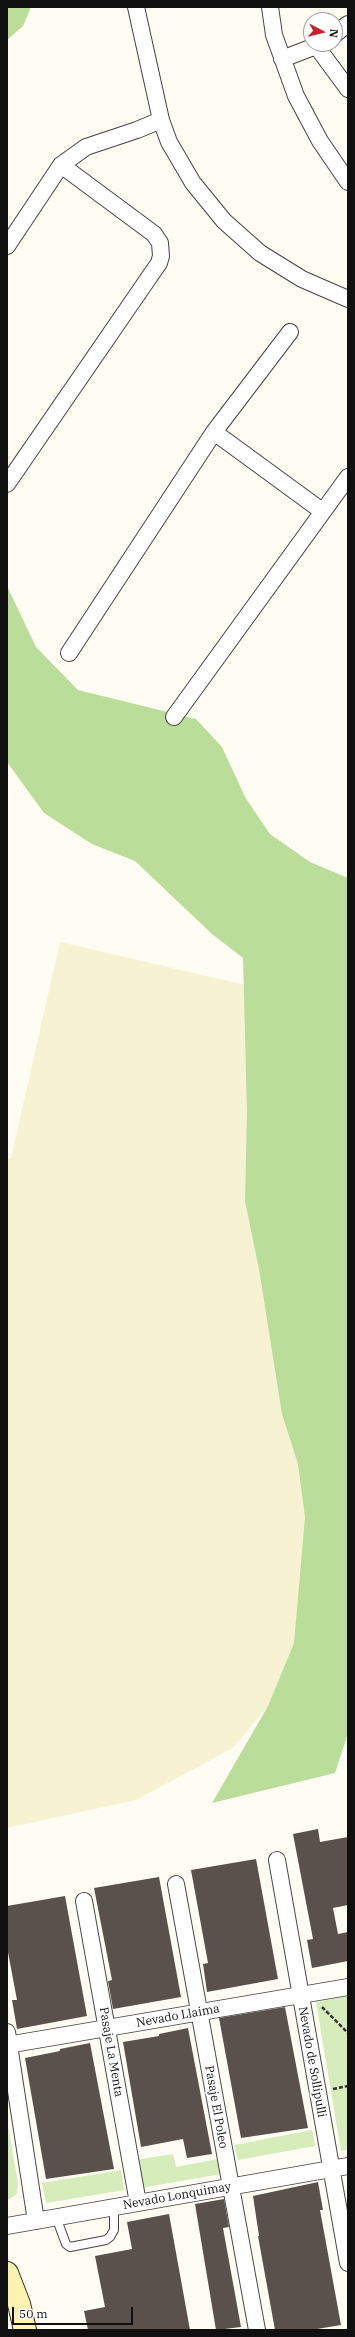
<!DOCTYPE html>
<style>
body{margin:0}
#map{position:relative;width:355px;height:2337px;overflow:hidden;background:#fffcf4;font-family:"IBM Plex Serif",serif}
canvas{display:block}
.frame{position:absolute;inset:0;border:8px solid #101010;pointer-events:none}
.north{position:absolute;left:303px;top:12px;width:40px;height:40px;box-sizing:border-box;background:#fff;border:1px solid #9f9f9f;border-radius:50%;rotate:97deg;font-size:11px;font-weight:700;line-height:16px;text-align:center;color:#101010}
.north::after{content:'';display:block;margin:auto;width:14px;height:18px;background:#c8202d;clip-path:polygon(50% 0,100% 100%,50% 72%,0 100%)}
.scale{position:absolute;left:12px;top:2307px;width:121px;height:18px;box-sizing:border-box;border:2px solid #101010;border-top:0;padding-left:5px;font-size:12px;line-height:14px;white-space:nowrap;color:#101010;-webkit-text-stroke:3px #fff;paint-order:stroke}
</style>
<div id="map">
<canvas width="355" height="2337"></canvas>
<div class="frame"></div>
<div class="north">N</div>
<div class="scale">50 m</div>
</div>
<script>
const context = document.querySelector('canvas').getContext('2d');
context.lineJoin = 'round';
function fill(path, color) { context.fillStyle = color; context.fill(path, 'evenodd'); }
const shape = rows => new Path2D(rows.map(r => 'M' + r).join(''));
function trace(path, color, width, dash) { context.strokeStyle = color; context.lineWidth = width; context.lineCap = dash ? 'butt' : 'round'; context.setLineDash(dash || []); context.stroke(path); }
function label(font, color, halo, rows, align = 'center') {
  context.font = font + ' "IBM Plex Serif",serif'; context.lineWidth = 4; context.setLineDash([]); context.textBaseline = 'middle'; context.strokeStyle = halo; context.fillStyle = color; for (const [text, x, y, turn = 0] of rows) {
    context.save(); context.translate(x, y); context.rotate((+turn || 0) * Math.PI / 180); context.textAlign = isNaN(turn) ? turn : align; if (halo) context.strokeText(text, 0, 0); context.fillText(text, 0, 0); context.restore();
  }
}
const farmland = shape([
 [60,942,267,990,321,1618,274,1699,233,1748,136,1800,7,1828,7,1159,11,1158]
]);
const green = shape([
 [348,1996,348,2149,341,2151,316,2002],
 [7,2120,18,2183,17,2194,10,2199,7,2199],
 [312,2130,315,2146,238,2160,234,2145],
 [173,2154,176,2167,218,2159,221,2174,141,2188,136,2160],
 [121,2170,124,2190,46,2203,42,2183]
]);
const forest = shape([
 [7,7,31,7,23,26,7,40],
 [7,586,36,647,78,690,196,719,222,747,245,797,270,834,310,862,348,878,348,1733,335,1773,212,1803,268,1706,294,1643,305,1517,298,1464,282,1414,259,1269,245,1201,247,1113,243,958,212,934,135,861,92,844,44,813,7,762]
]);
const building = shape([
 [318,1829,320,1842,348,1837,348,1905,333,1908,338,1934,348,1932,348,1961,312,1968,307,1940,313,1939,293,1834],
 [256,1859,278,1979,207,1992,203,1964,208,1963,191,1870],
 [159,1877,181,1997,113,2009,108,1981,112,1980,94,1888],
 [65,1896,87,2016,17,2029,12,2000,17,2000,7,1947,7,1906],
 [285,2007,308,2128,241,2138,219,2018],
 [188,2028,212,2154,187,2158,183,2139,141,2147,123,2042,159,2036,159,2034],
 [90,2043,114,2169,46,2179,25,2058,60,2051,60,2049],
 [318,2182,323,2210,320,2210,341,2325,311,2330,275,2330,258,2236,259,2236,253,2196],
 [224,2199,229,2227,223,2228,241,2327,216,2330,195,2204],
 [169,2214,190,2330,88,2330,84,2311,105,2307,95,2256,132,2249,127,2222]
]);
const path = shape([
 [322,2007,348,2033],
 [333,2089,348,2086]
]);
const lane = shape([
 [56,2217,66,2244,70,2247,106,2240,110,2237,114,2230,114,2207]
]);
const street = shape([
 [136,7,161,120,169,142,193,183,224,221,260,253,302,279,348,299],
 [270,7,274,35,296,96,320,141,348,182],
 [335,34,348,24],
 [317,47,348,89],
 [282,59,321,44],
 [7,246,61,165,86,147,137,130,161,120],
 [214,432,322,511],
 [7,484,159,263,161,256,160,243,154,234,61,165],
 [69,653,214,432,290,332],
 [174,717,348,477],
 [277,1860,348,2263],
 [176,1884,257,2330],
 [84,1901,138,2203],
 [7,2032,36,2221],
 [7,2045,348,1987],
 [7,2226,348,2166]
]);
const secondary = shape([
 [7,2273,19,2304,25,2330]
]);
const streetNames = [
 ["Nevado Llaima",178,2016,-10],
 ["Pasaje La Menta",111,2052,80],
 ["Nevado de Sollipulli",312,2062,80],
 ["Pasaje El Poleo",216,2107,80],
 ["Nevado Lonquimay",177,2196,-10]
];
fill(farmland, '#f7f3d2');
fill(green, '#d6ecba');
fill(forest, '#bade99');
fill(building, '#5a514c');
trace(lane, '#434343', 10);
trace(street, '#434343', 18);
trace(secondary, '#323232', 24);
trace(path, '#323232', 2.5, [4, 2]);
trace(lane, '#fff', 8);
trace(street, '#fff', 16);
trace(secondary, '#fff4af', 22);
label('12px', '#101010', '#fff', streetNames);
</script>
